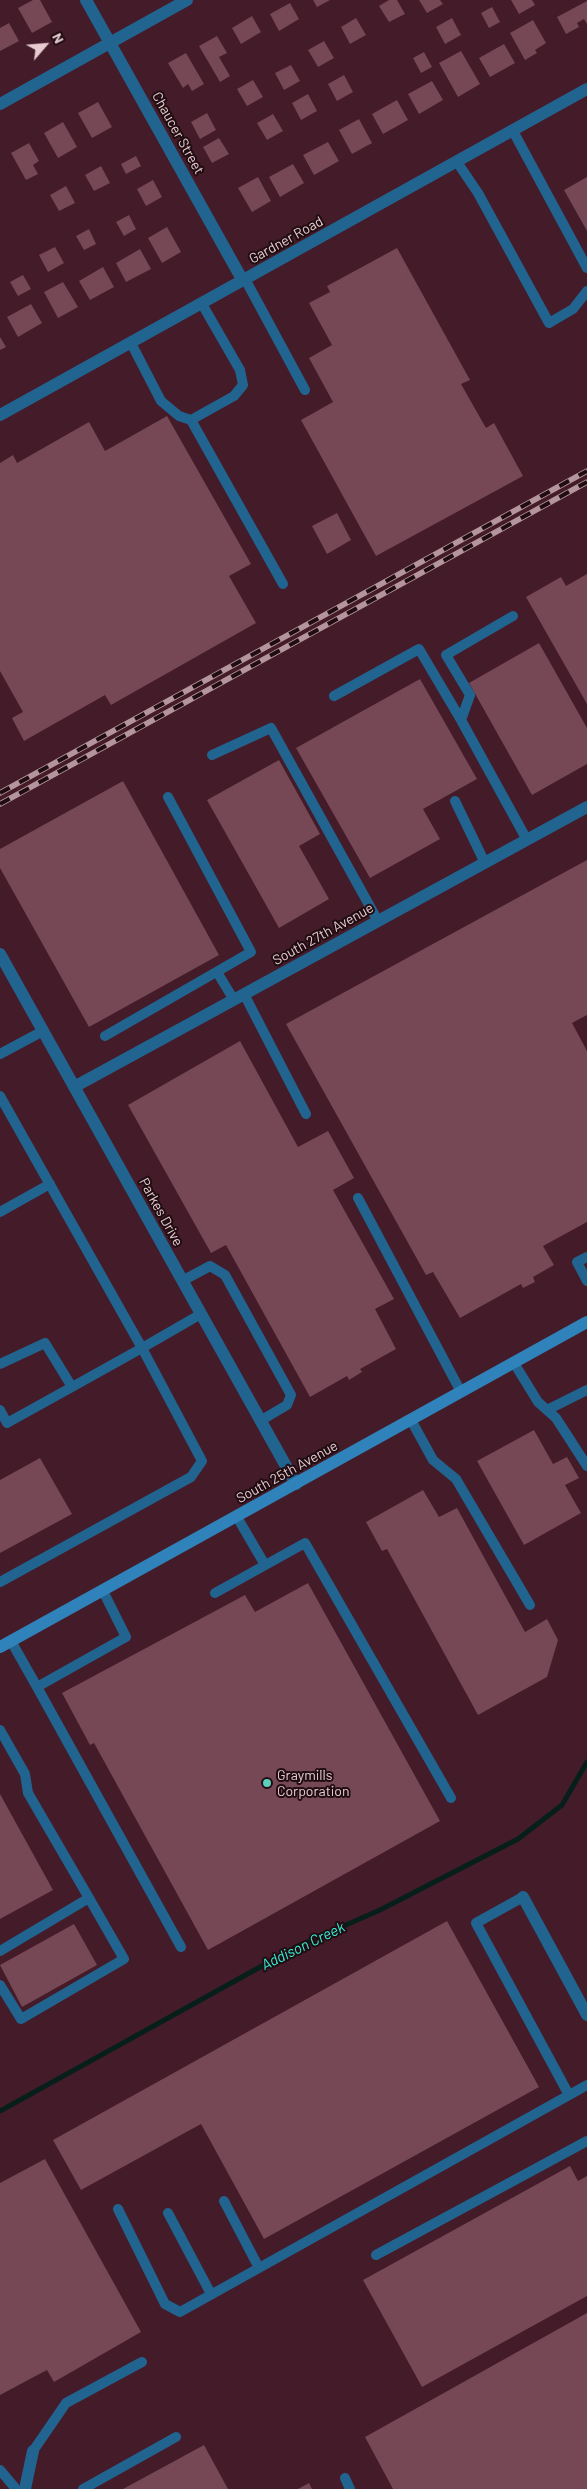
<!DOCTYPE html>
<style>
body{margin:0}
#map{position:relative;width:587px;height:2489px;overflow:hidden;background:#441b28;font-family:Barlow,sans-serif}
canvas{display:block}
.north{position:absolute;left:20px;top:20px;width:50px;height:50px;-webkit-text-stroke:4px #1f0d12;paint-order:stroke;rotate:63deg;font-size:14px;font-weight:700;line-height:20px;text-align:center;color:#e7cbd1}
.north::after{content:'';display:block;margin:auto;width:18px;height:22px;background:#e7cbd1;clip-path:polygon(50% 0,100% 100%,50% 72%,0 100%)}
</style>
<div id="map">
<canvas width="587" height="2489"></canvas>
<div class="north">N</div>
</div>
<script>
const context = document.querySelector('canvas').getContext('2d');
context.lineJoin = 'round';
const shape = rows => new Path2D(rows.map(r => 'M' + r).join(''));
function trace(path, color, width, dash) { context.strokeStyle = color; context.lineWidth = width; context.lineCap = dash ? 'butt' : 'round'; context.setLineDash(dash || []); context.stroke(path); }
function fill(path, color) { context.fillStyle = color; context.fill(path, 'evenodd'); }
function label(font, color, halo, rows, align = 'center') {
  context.font = font + ' Barlow,sans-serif'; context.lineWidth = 4; context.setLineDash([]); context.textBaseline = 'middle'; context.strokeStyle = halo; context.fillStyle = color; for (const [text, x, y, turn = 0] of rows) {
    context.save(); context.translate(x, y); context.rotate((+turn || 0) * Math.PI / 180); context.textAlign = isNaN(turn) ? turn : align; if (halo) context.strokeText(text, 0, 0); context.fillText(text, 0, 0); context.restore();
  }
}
const stream = shape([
 [0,2111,298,1946,380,1910,518,1839,562,1805,587,1762]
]);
const building = shape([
 [33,0,40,0,52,22,32,33,18,8],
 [313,0,330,0,317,7],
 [389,0,397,0,405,14,389,22,379,6],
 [419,0,440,0,443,4,427,13],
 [511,0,532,0,535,5,519,14],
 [587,1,587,24,584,19,577,23,579,27,566,34,557,17],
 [290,3,299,19,279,31,270,14],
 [492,7,500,22,489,28,481,13],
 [252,16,261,32,241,44,232,28],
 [356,18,366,35,350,44,341,27],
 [452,18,461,35,445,44,436,27],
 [533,20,546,43,535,50,537,53,525,60,510,33],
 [9,23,19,41,0,51,0,28],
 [217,36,227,53,219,57,230,76,220,82,199,46],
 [324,41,334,58,318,67,308,50],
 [504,44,515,63,490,77,479,58],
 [461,51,480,84,458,97,439,63],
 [424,52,432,67,421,73,413,58],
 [186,53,204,84,192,91,188,84,183,88,168,63],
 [291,65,300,81,284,90,275,73],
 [344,75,353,92,337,101,328,84],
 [253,80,263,97,247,106,237,89],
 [432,81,443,100,419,114,408,94],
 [308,94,317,111,301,120,292,103],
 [397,100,408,120,383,134,372,114],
 [98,102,112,127,92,138,78,113],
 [207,113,216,130,200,139,191,122],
 [273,114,283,131,267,140,257,123],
 [359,119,372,143,352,154,339,130],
 [63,122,77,147,58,158,44,133],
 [219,138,229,154,212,163,203,147],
 [328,142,339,161,314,175,303,155],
 [29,143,39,161,33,165,38,174,26,180,11,153],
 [136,156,141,166,126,174,121,164],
 [293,164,304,183,280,197,269,177],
 [101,166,110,183,94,191,85,175],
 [258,177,271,201,252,212,238,188],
 [587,177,587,231,564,190],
 [153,180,162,197,146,206,137,189],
 [66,186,75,203,59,211,50,195],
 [129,215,136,229,124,236,116,222],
 [167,227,181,252,162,263,148,238],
 [89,229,96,244,84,250,76,236],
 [55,247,64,263,48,272,39,255],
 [397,248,470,380,461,384,486,428,494,423,523,476,376,556,301,420,333,402,309,358,332,345,309,303,330,292,327,286],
 [140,249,151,269,126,282,116,263],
 [103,267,114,287,90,300,79,281],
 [23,275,31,289,18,296,10,282],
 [63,282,78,307,58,318,44,292],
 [31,304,42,323,18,337,7,317],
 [0,337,6,347,0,350],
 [167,416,251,564,229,576,256,623,111,705,105,695,24,741,12,718,23,712,0,671,0,463,13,455,17,463,89,422,105,451],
 [337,513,351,540,327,554,312,526],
 [587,574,587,704,526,597,561,577,566,586],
 [539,643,587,728,587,764,532,795,469,683],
 [420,679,477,779,423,809,440,839,370,878,296,748],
 [279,760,320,834,299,846,329,899,279,928,207,800],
 [123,781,219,955,89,1027,0,868,0,849],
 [587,860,587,1015,572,1023,587,1051,587,1222,543,1246,554,1265,533,1277,535,1282,523,1288,521,1284,460,1318,433,1272,426,1275,286,1024],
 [240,1041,298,1147,328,1131,354,1178,333,1190,394,1299,375,1309,396,1349,360,1369,362,1372,349,1380,347,1376,310,1397,226,1245,211,1253,128,1105],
 [534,1430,553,1464,567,1457,579,1478,565,1485,581,1513,524,1545,477,1461],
 [40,1458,72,1514,0,1553,0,1480],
 [423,1490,439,1517,457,1508,525,1632,547,1619,558,1640,547,1677,478,1715,387,1549,382,1551,366,1522],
 [308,1583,440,1821,208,1950,94,1743,90,1745,62,1693,245,1595,255,1612],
 [0,1794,53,1890,0,1919],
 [447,1921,539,2087,264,2239,201,2124,81,2190,53,2140],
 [74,1924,97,1965,22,2007,0,1965],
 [45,2159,141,2332,54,2382,47,2370,0,2395,0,2183],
 [570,2166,578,2181,587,2176,587,2296,422,2387,363,2280],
 [587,2313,587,2489,393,2489,365,2437],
 [204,2445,228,2489,123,2489],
 [309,2483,312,2489,298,2489]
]);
const lane = shape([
 [513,131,587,268],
 [457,162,478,193,549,323,573,309,587,291],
 [245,279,305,390],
 [131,343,161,401,179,416,191,420,283,584],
 [191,420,234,396,243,385,240,370,202,304],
 [513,616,446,655,470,695,461,720,527,840],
 [334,696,419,649,461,720],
 [212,755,271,728,378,921],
 [455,801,485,863],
 [217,972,234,1000],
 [244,994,306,1114],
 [105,1036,251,952,168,797],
 [0,1054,43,1031],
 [0,1096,142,1348,201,1314],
 [358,1198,461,1392],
 [0,1212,50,1184],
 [587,1257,577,1262,587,1281],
 [182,1281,210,1266,225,1275,291,1395,287,1405,260,1421],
 [514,1363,538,1402,556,1418,587,1466],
 [0,1364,45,1343,72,1387,142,1348,202,1461,191,1477,0,1582],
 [0,1410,7,1423,72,1387],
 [547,1410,587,1390],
 [411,1420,433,1460,456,1479,530,1605],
 [237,1517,265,1565],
 [103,1591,126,1637,37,1687,181,1947],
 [215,1593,305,1543,451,1798],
 [11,1641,37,1687],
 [0,1730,25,1774,28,1793,89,1898],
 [523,1897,476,1923,569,2095],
 [0,1951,89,1898,124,1959,21,2019,0,1985],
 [224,2201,259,2268],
 [118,2209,165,2304,180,2312,587,2085],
 [168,2213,211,2294],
 [376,2255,587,2141],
 [33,2451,66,2403,142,2362],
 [0,2470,16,2489],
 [345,2478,350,2489],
 [83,2489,176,2437]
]);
const street = shape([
 [86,0,243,281],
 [0,104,187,0],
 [0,415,587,89],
 [0,954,296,1484],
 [74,1087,587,807],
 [523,1897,587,2015],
 [25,2489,33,2451]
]);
const secondary = shape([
 [0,1647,587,1322]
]);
const rail = shape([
 [0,793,587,471],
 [0,804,587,482]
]);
const markers = [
 [267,1783,5,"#5bcebc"]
];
const streetNames = [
 ["Chaucer Street",178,133,61],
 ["Gardner Road",286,240,-29],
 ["South 27th Avenue",323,934,-29],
 ["Parkes Drive",161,1212,61],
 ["South 25th Avenue",287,1472,-29]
];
const poiNames = [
 ["Graymills",277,1775],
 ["Corporation",277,1791]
];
const waterNames = [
 ["Addison Creek",303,1946,-26]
];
trace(stream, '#071f1b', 5);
fill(building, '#764755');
trace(lane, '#226490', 10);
trace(street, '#226490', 12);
trace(secondary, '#2f83ba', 12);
trace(rail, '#b5959d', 5.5);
trace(rail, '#1f0d12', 4, [11]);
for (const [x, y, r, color] of markers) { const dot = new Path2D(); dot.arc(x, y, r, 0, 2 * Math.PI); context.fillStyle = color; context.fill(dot); trace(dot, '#1f0d12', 2); }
label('14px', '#e7cbd1', '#1f0d12', streetNames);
label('14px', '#e7cbd1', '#1f0d12', poiNames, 'left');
label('italic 15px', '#35f0d8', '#1f0d12', waterNames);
</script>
